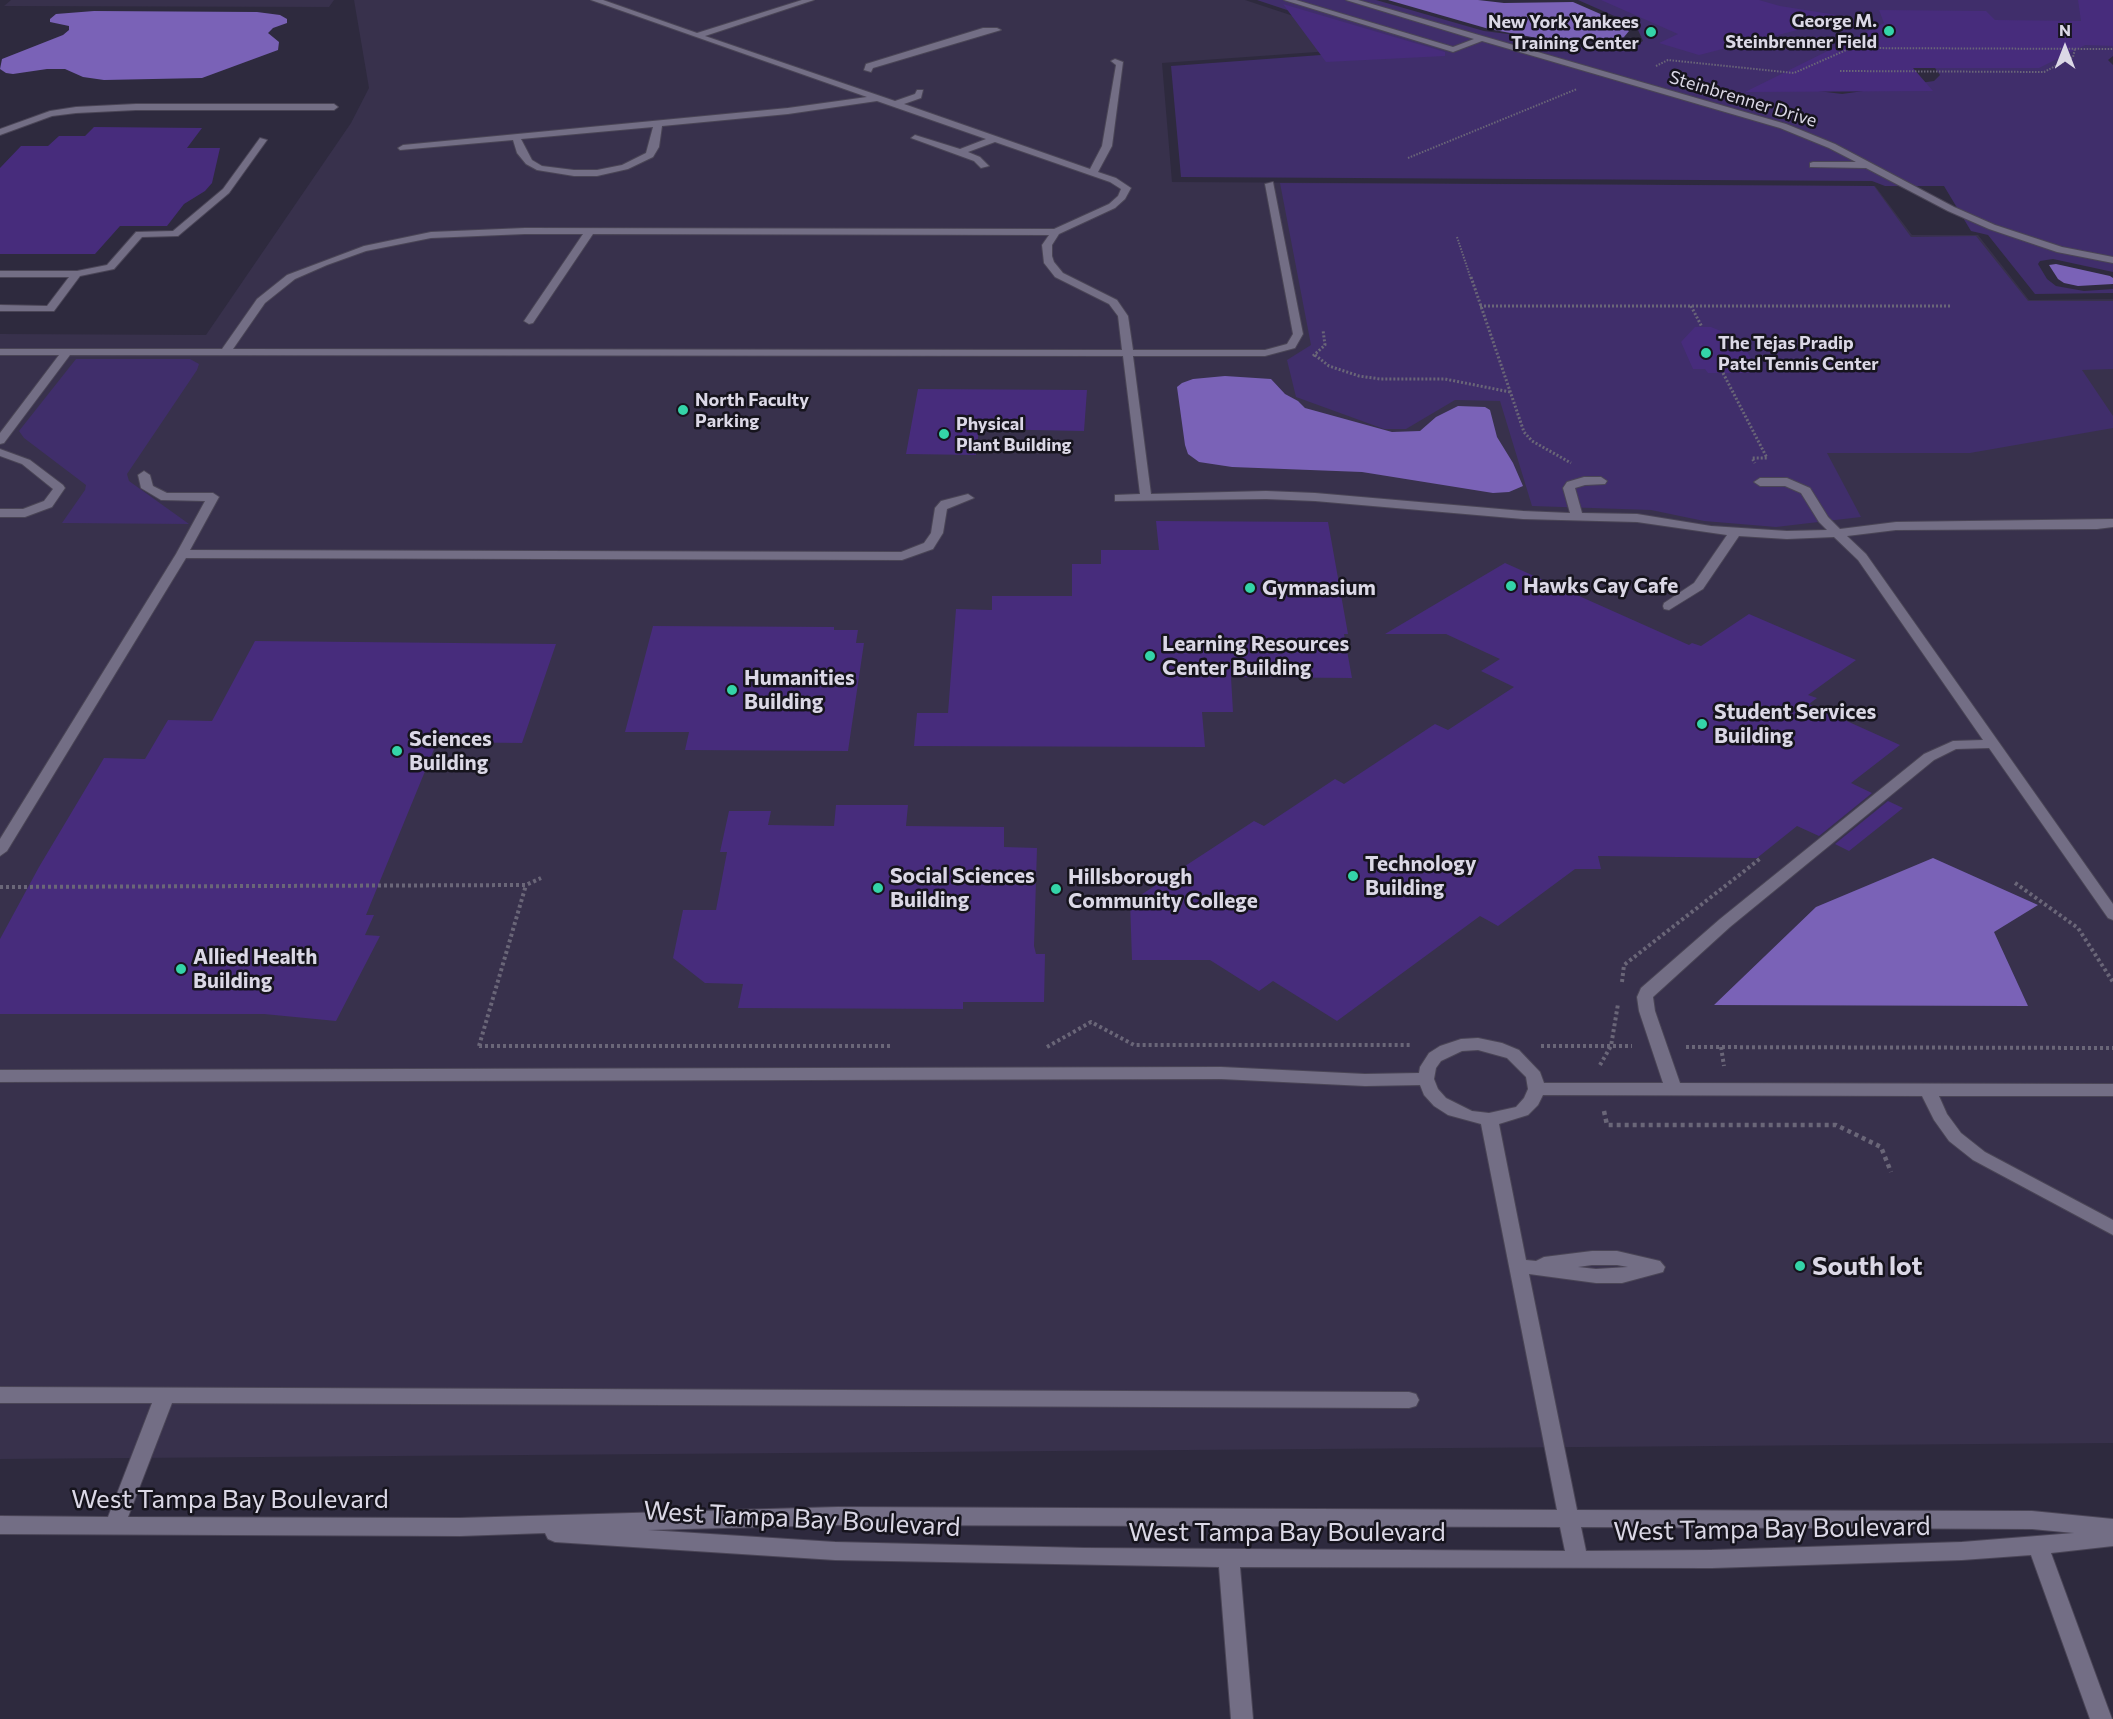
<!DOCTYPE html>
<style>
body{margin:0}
#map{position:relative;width:2113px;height:1719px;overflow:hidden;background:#2e2a3e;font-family:Commissioner,sans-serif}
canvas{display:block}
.north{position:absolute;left:2035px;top:18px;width:60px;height:60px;-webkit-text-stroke:4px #16141d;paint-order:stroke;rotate:0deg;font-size:16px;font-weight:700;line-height:24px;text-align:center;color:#dbd8e6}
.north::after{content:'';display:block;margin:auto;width:21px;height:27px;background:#dbd8e6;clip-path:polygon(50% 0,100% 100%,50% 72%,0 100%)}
</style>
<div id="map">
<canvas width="2113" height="1719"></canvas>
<div class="north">N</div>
</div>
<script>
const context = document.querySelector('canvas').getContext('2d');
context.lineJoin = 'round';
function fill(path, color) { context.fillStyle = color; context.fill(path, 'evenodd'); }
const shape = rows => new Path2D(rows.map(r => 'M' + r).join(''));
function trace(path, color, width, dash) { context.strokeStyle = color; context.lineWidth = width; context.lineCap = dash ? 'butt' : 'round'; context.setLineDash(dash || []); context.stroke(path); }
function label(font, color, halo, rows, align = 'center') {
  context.font = font + ' Commissioner,sans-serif'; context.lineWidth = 5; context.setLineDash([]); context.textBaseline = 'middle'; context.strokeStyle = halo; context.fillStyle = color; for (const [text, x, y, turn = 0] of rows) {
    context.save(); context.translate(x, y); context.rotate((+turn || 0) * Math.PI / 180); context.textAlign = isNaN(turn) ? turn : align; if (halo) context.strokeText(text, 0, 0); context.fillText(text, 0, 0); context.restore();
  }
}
const built = shape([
 [11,0,334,0,329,7,4,6],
 [354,0,1245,0,1387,47,1162,63,1172,182,1875,186,1912,235,1978,235,2029,300,2113,299,2113,1443,0,1459,0,334,206,335,351,123,369,88]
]);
const green = shape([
 [1257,0,1376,0,1484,31,1508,34,1554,46,1603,48,1633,47,1643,41,1638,30,1628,22,1578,0,2113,0,2113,56,2108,60,2113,65,2113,272,2053,259,2040,261,2038,264,2047,279,2056,286,2084,291,2113,289,2113,293,2035,294,1988,235,1971,231,1944,186,1885,186,1872,181,1181,177,1171,66,1389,50,1392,45],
 [1929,65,1935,68,1940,75,1934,81,1842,94,1810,90,1828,71],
 [1280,183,1874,186,1911,237,1976,236,2028,301,2113,301,2113,369,2082,370,2113,416,2113,428,1970,453,1827,453,1861,517,1776,527,1704,521,1651,510,1532,506,1500,401,1455,400,1406,429,1384,429,1296,397,1287,360,1311,345],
 [76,359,190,359,199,364,197,370,127,474,129,481,189,524,62,523,85,490,86,485,24,438,19,431]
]);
const water = shape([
 [1388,0,1478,0,1504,3,1573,2,1621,23,1629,31,1624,37,1614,41,1537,38,1489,29],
 [94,11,257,12,280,15,287,19,287,23,273,28,268,33,279,42,278,50,202,78,104,80,83,77,65,69,47,69,13,74,6,73,0,69,2,59,63,35,69,30,69,26,50,22,50,19,56,14],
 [2056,264,2110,276,2113,278,2113,284,2078,286,2064,283,2058,279,2049,265],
 [1225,376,1271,379,1285,394,1298,401,1305,408,1392,432,1420,431,1436,417,1458,406,1485,407,1490,410,1497,437,1513,463,1523,486,1509,492,1493,493,1362,472,1232,467,1199,462,1188,454,1185,445,1177,387,1182,383,1193,379],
 [1933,858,2038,905,1994,932,2028,1006,1714,1005,1816,907]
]);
const building = shape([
 [1601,0,1759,0,1780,6,1849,17,1699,55,1659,43,1678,34],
 [2078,0,2113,0,2113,46,2085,45,2039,68,1913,68,1933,91,1745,92,1884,23,1879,10,1986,11,1995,20,2081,21],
 [1283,4,1445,52,1445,56,1326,62],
 [94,127,202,128,187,148,220,148,212,183,205,191,184,204,167,226,120,226,95,254,0,254,0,168,21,146,48,146,59,136,85,136],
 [1695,327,1711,327,1721,331,1727,339,1741,339,1756,369,1745,369,1748,373,1708,373,1705,369,1693,369,1681,342],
 [918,389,1087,390,1084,431,979,429,976,455,906,454],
 [1156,521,1328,522,1348,634,1344,634,1352,678,1231,677,1233,712,1202,712,1205,747,914,746,917,713,948,713,956,609,992,610,992,596,1072,596,1072,564,1101,564,1101,550,1159,550],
 [1505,563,1689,645,1692,643,1701,646,1749,614,1856,660,1808,695,1817,698,1809,704,1900,745,1851,783,1872,793,1819,836,1797,826,1757,858,1598,856,1601,869,1575,869,1498,926,1480,916,1337,1021,1273,981,1259,991,1210,960,1132,960,1130,902,1254,821,1264,826,1335,779,1344,784,1435,724,1448,730,1514,687,1481,671,1500,659,1446,634,1385,634],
 [653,626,834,627,834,630,858,630,856,643,864,643,848,751,685,750,689,732,625,732],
 [255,641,556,644,522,743,437,742,366,915,374,915,365,935,380,936,336,1021,264,1014,0,1014,0,939,39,867,104,758,145,759,168,720,212,721],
 [1888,801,1903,808,1849,851,1835,844],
 [836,805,908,805,906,826,1004,827,1004,847,1037,848,1034,946,1036,954,1045,954,1044,1002,963,1002,963,1009,738,1008,743,984,705,983,673,958,683,910,716,910,727,852,720,852,729,811,771,811,768,825,834,826]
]);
const pathFar3 = shape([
 [1656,66,1668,60,1794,73,1851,48,2113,49],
 [1840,71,2044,72,2073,57,2075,49],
 [1408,158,1577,89],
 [1457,237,1471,279]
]);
const pathFar2 = shape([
 [1471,277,1524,432,1532,441,1571,463],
 [1480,306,1950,306],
 [1691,306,1702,327],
 [1315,355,1329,366,1359,376,1380,379,1445,379,1510,392],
 [1313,356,1325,345,1323,330],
 [1723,373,1767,458,1752,458,1755,463]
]);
const pathFar1 = shape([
 [2015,883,2078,928,2113,982],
 [0,887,526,885,541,878],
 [1622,982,1624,965,1761,858],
 [479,1046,890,1046],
 [479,1046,526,885],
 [1541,1046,1632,1046],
 [1047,1047,1091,1022,1134,1045,1411,1045],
 [1686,1047,2113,1048],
 [1721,1047,1724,1066],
 [1600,1065,1611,1046,1618,1004]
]);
const path = shape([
 [1604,1111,1607,1125,1836,1125,1881,1147,1891,1172]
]);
const minor = shape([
 [591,0,603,0,697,33,802,0,814,0,705,36,895,101,915,94,917,90,923,90,921,98,904,104,1090,169,1102,146,1116,65,1111,61,1115,59,1123,62,1112,146,1098,172,1116,178,1131,188,1125,199,1115,208,1059,234,1052,245,1052,256,1054,262,1063,273,1117,300,1128,316,1133,350,1265,350,1287,344,1293,334,1265,184,1273,182,1303,334,1295,348,1265,356,1133,356,1151,494,1266,491,1315,493,1523,511,1570,513,1563,488,1567,482,1584,477,1601,477,1607,481,1605,484,1585,485,1575,488,1582,513,1637,514,1711,526,1787,531,1827,530,1819,522,1801,493,1785,486,1760,486,1754,482,1760,478,1787,478,1810,488,1828,517,1840,529,1896,522,2113,519,2113,527,2097,529,1896,530,1847,536,1866,554,2113,904,2113,920,2108,918,1989,748,1956,749,1934,760,1730,927,1653,997,1655,1011,1680,1083,2113,1084,2113,1096,1939,1096,1947,1114,1961,1133,1985,1152,2113,1220,2113,1235,1973,1160,1949,1141,1934,1120,1922,1096,1543,1095,1538,1105,1528,1115,1499,1124,1526,1260,1536,1261,1544,1257,1592,1251,1617,1251,1660,1261,1665,1267,1663,1272,1622,1283,1596,1283,1529,1274,1577,1510,2032,1511,2113,1519,2113,1546,2051,1553,2112,1719,2090,1719,2031,1555,1962,1560,1712,1568,1240,1567,1253,1719,1231,1719,1219,1567,835,1560,555,1542,548,1539,545,1533,460,1536,0,1534,0,1516,108,1517,152,1403,0,1403,0,1387,1409,1392,1416,1394,1419,1400,1416,1406,1409,1408,172,1403,128,1517,460,1518,838,1507,1557,1510,1481,1124,1448,1115,1434,1106,1424,1095,1420,1085,1365,1086,1221,1079,0,1082,0,1070,1221,1067,1365,1074,1419,1073,1420,1067,1429,1053,1440,1046,1461,1039,1478,1038,1502,1043,1519,1050,1540,1072,1544,1083,1663,1083,1639,1011,1637,997,1641,988,1720,919,1924,754,1953,741,1983,740,1858,560,1834,537,1787,539,1739,536,1703,589,1669,610,1664,609,1663,606,1664,603,1694,583,1727,535,1637,522,1523,519,1315,501,1266,499,1115,501,1115,495,1140,494,1123,356,70,355,4,443,0,444,0,433,59,355,0,355,0,349,222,349,257,299,287,275,364,246,431,232,525,228,1054,229,1109,204,1118,196,1121,189,1110,182,995,142,968,152,980,157,989,166,981,168,974,161,911,138,915,135,960,149,986,139,877,101,788,114,662,126,659,147,653,157,628,169,597,176,574,176,537,170,526,164,517,153,513,140,400,150,398,148,403,145,788,108,867,97,591,0],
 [653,127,646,153,622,165,597,170,574,170,542,166,532,160,521,139,653,127],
 [525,234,583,234,524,321,529,324,533,323,593,234,1049,235,1042,245,1044,263,1055,277,1109,304,1118,316,1122,350,233,349,265,303,295,279,327,265,366,251,431,238,525,234],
 [1478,1050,1507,1058,1526,1077,1528,1089,1524,1098,1516,1107,1489,1113,1472,1111,1446,1098,1438,1089,1434,1079,1436,1068,1441,1061,1462,1051,1478,1050],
 [1592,1265,1617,1265,1628,1267,1596,1269,1578,1267,1592,1265],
 [838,1525,1560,1527,1565,1551,1085,1548,835,1542,648,1530,838,1525],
 [1581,1527,2032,1529,2074,1533,1962,1542,1712,1550,1586,1551,1581,1527],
 [1284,0,1296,0,1453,47,1474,39,1346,0,1358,0,1786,124,1835,144,1954,207,1995,225,2062,247,2113,257,2113,263,2057,252,1989,229,1948,211,1866,168,1810,167,1810,163,1813,162,1856,162,1829,148,1780,128,1482,41,1453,52,1284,0],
 [983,28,997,28,1001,30,873,68,871,72,864,70,866,64,983,28],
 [136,104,334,104,338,107,334,110,136,110,76,113,52,116,0,135,0,129,50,111,76,107,136,104],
 [260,138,267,140,229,193,178,236,142,237,114,269,80,276,54,311,0,311,0,305,47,306,69,277,0,277,0,271,77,271,107,265,136,232,173,231,223,189,260,138],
 [0,449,30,460,63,485,65,488,52,507,25,517,0,517,0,509,23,509,44,501,53,489,22,464,0,456,0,449],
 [144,471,150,475,153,486,167,493,213,493,219,497,190,550,901,552,924,543,931,533,935,508,941,501,968,494,974,498,947,509,943,533,933,549,902,560,186,558,7,851,0,856,0,839,176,554,205,501,161,500,141,488,138,475,144,471]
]);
const markers = [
 [1889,31,6,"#34d4a8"],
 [1651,32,6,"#34d4a8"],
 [1706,353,6,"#34d4a8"],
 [683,410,6,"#34d4a8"],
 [944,434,6,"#34d4a8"],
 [1511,586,6,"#34d4a8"],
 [1250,588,6,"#34d4a8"],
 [1150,656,6,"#34d4a8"],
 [732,690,6,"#34d4a8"],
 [1702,724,6,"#34d4a8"],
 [397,751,6,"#34d4a8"],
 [1353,876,6,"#34d4a8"],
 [878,888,6,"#34d4a8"],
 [1056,889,6,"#34d4a8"],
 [181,969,6,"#34d4a8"],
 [1800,1266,6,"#34d4a8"]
];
const farPoinames = [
 ["George M.",1877,21,"right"],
 ["Steinbrenner Field",1877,42,"right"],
 ["New York Yankees",1639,22,"right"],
 ["Training Center",1639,43,"right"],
 ["The Tejas Pradip",1718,343],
 ["Patel Tennis Center",1718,364],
 ["North Faculty",695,400],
 ["Parking",695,421],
 ["Physical",956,424],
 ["Plant Building",956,445]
];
const farStreetnames = [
 ["Steinbrenner Drive",1743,99,17]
];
const poiNames = [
 ["Hawks Cay Cafe",1523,586],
 ["Gymnasium",1262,588],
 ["Learning Resources",1162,644],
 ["Center Building",1162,668],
 ["Humanities",744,678],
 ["Building",744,702],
 ["Student Services",1714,712],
 ["Building",1714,736],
 ["Sciences",409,739],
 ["Building",409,763],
 ["Technology",1365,864],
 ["Building",1365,888],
 ["Social Sciences",890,876],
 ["Building",890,900],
 ["Hillsborough",1068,877],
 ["Community College",1068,901],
 ["Allied Health",193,957],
 ["Building",193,981]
];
const nearPoinames = [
 ["South lot",1812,1266]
];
const nearStreetnames = [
 ["West Tampa Bay Boulevard",230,1499],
 ["West Tampa Bay Boulevard",802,1519,3],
 ["West Tampa Bay Boulevard",1772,1529,-1],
 ["West Tampa Bay Boulevard",1287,1532]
];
fill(built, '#38314c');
fill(green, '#402e6b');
fill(water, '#7a62b7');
fill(building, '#472c7c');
trace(minor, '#4a4556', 2);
trace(pathFar3, '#6a6678', 2, [1.5, 1.5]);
trace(pathFar2, '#6a6678', 3, [2, 2]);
trace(pathFar1, '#6a6678', 4, [3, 3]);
trace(path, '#6a6678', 4.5, [4, 4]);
fill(minor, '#736e85');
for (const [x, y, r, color] of markers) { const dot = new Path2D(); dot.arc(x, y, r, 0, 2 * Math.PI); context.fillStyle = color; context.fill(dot); trace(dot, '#16141d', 2); }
label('bold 18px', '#dbd8e6', '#16141d', farPoinames, 'left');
label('18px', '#dbd8e6', '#16141d', farStreetnames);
label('bold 21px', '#dbd8e6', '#16141d', poiNames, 'left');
label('bold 26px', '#dbd8e6', '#16141d', nearPoinames, 'left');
label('26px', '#dbd8e6', '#16141d', nearStreetnames);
</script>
